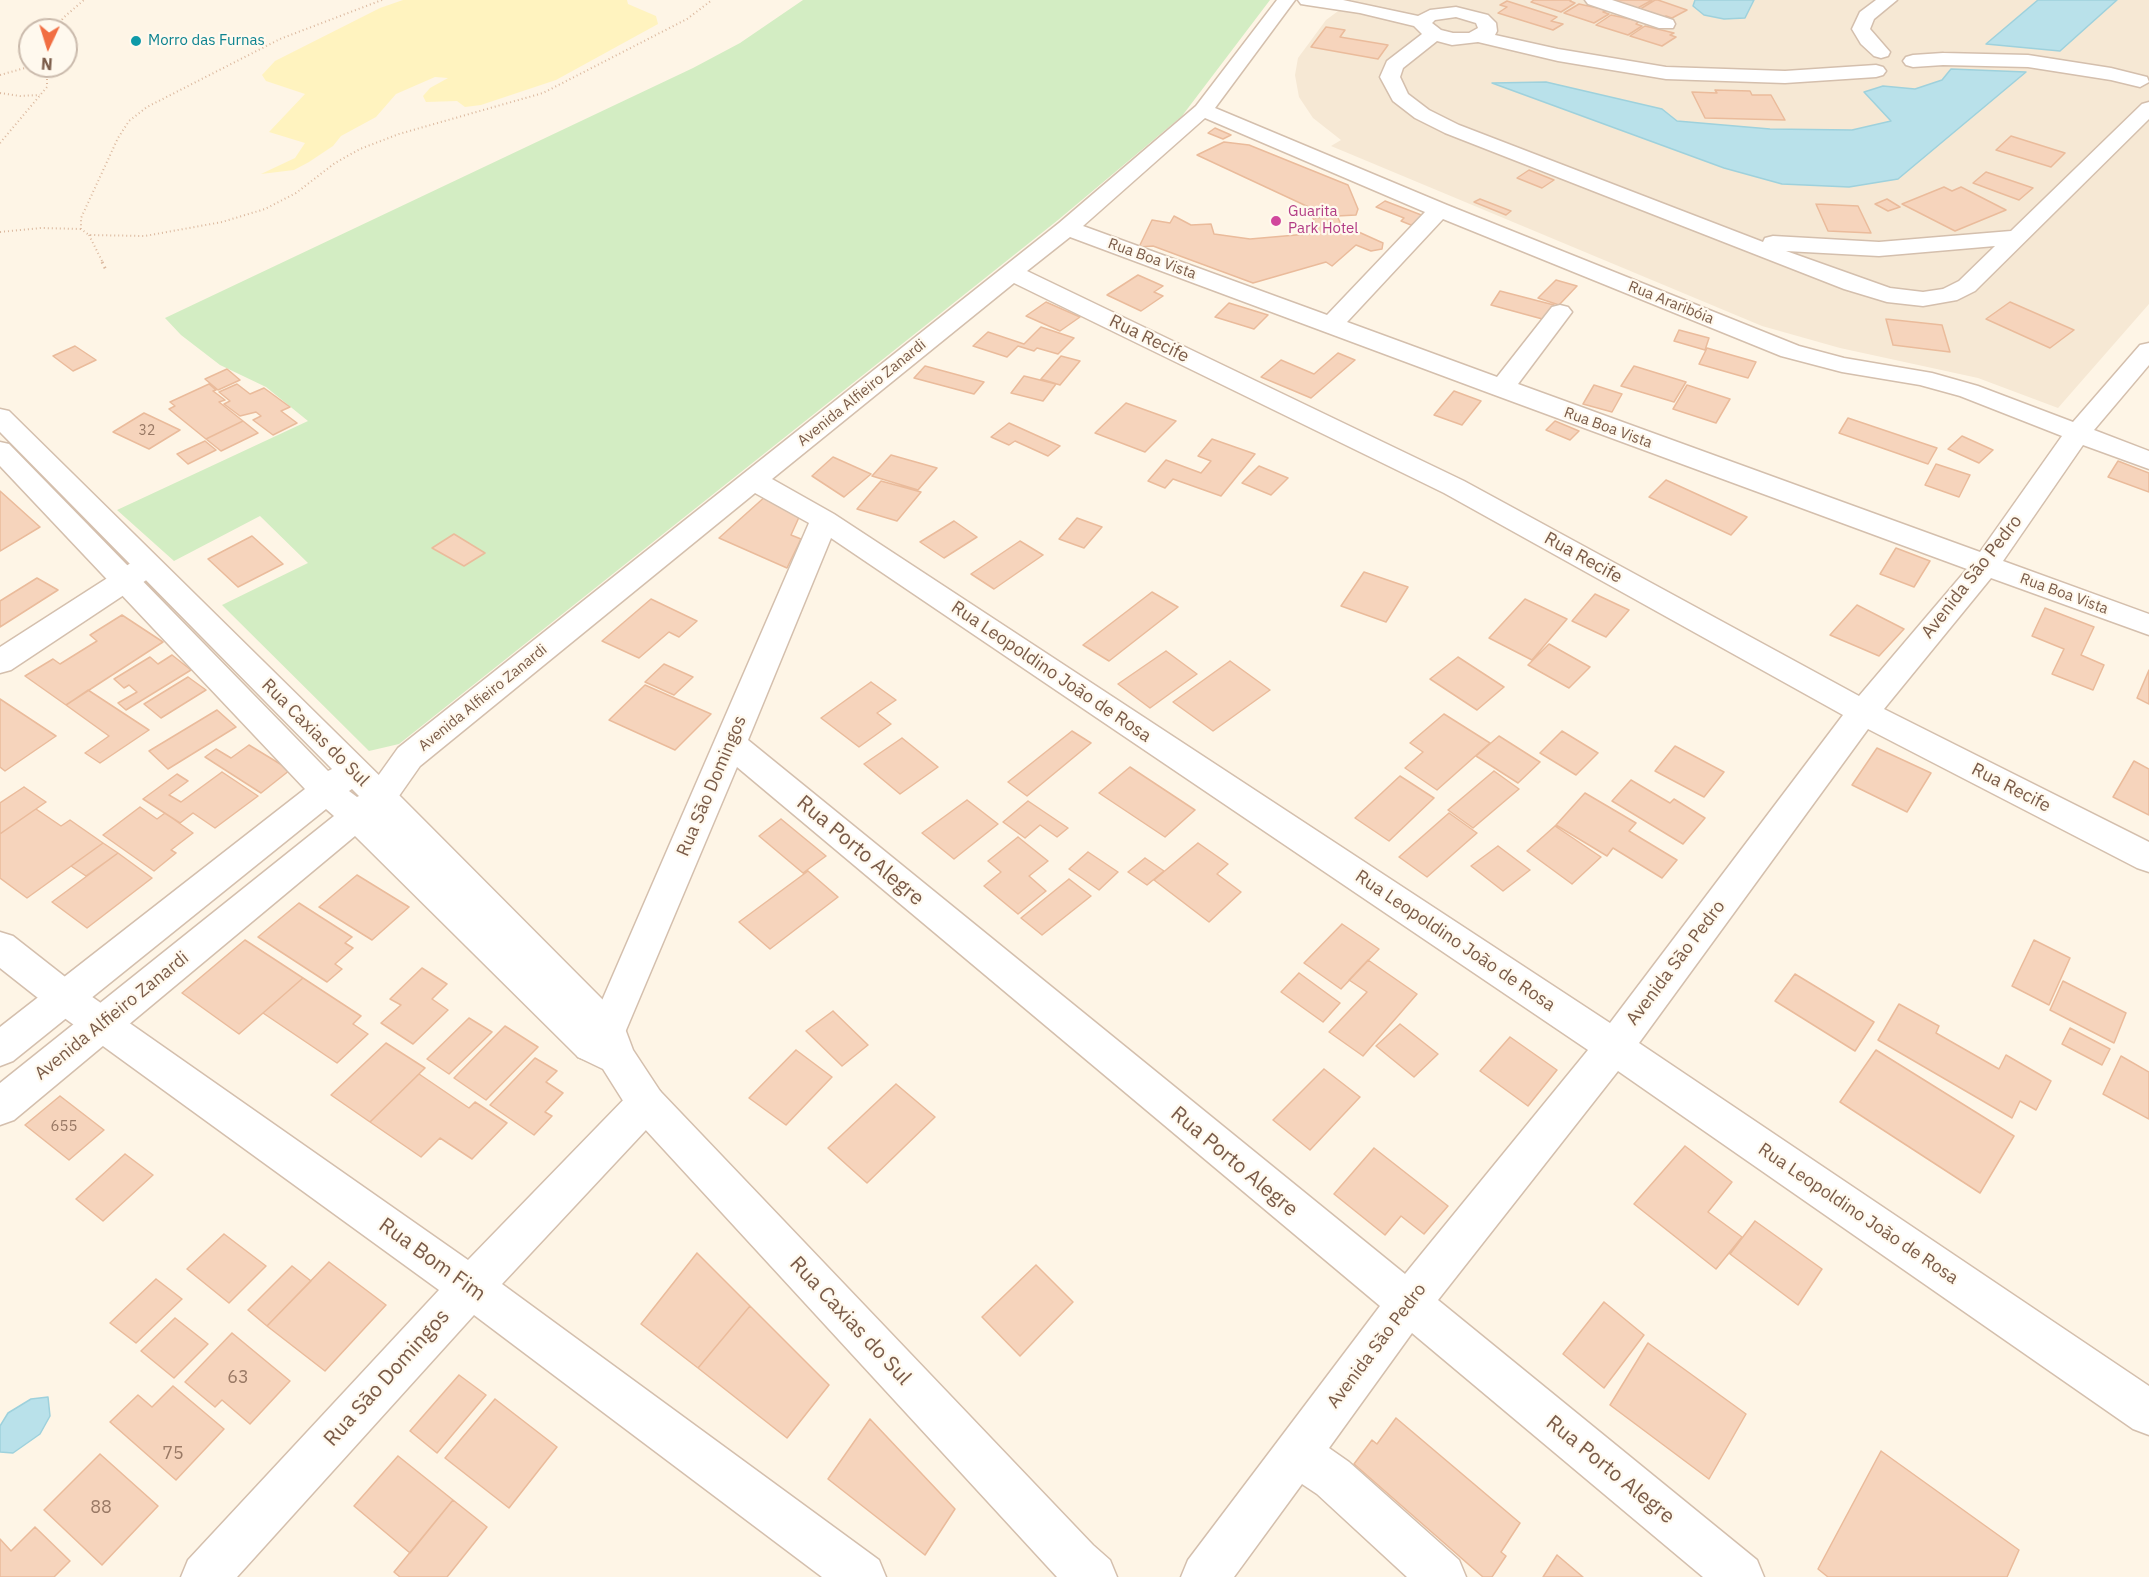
<!DOCTYPE html>
<meta charset="utf-8">
<style>
body{margin:0}
#map{position:relative;width:2149px;height:1577px;overflow:hidden;background:#fef5e6;font-family:"IBM Plex Sans",sans-serif}
canvas{display:block}
.north{position:absolute;left:18px;top:18px;width:60px;height:60px;box-sizing:border-box;background:#fff9ee;border:2px solid #cabaac;border-radius:50%;rotate:184deg;font-size:16px;font-weight:700;line-height:24px;text-align:center;color:#7a5b48}
.north::after{content:'';display:block;margin:auto;width:21px;height:27px;background:#f16e42;clip-path:polygon(50% 0,100% 100%,50% 72%,0 100%)}
</style>
<div id="map">
<canvas width="2149" height="1577"></canvas>
<div class="north">N</div>
</div>
<script>
const context = document.querySelector('canvas').getContext('2d');
context.lineJoin = 'round';
function fill(path, color) { context.fillStyle = color; context.fill(path, 'evenodd'); }
const shape = rows => new Path2D(rows.map(r => 'M' + r).join(''));
function trace(path, color, width, dash) { context.strokeStyle = color; context.lineWidth = width; context.lineCap = dash ? 'butt' : 'round'; context.setLineDash(dash || []); context.stroke(path); }
function label(font, color, halo, rows, align = 'center') {
  context.font = font + ' "IBM Plex Sans",sans-serif'; context.lineWidth = 4.5; context.setLineDash([]); context.textBaseline = 'middle'; context.strokeStyle = halo; context.fillStyle = color; for (const [text, x, y, turn = 0] of rows) {
    context.save(); context.translate(x, y); context.rotate((+turn || 0) * Math.PI / 180); context.textAlign = isNaN(turn) ? turn : align; if (halo) context.strokeText(text, 0, 0); context.fillText(text, 0, 0); context.restore();
  }
}
const residential = shape([
 [1353,0,2149,0,2149,304,2058,408,1978,378,1840,348,1762,326,1331,146,1341,140,1313,118,1299,97,1295,75,1298,58,1326,20]
]);
const green = shape([
 [803,0,1270,0,1182,116,1058,220,399,744,369,751,222,605,308,563,260,516,174,561,117,510,308,421,266,387,220,365,181,335,165,318,693,68,740,43]
]);
const sand = shape([
 [403,0,627,0,628,4,656,16,658,24,556,80,481,105,465,107,457,101,426,102,423,96,430,88,448,78,435,77,396,94,376,117,341,136,333,146,309,162,294,170,261,174,295,158,305,143,269,132,305,94,266,81,262,75,275,61,380,8]
]);
const water = shape([
 [1695,0,1754,0,1745,18,1724,19,1704,15,1693,6,1695,0],
 [2038,0,2117,0,2060,51,1986,44,2038,0],
 [1951,69,2026,72,1898,179,1849,187,1782,184,1724,168,1492,83,1546,82,1662,109,1677,121,1770,129,1852,130,1891,121,1864,92,1883,86,1915,89,1942,80,1951,69],
 [48,1397,50,1416,40,1434,13,1453,0,1452,0,1426,8,1413,31,1399,48,1397]
]);
const building = shape([
 [1534,0,1571,0,1570,1,1575,3,1561,12,1531,2,1534,0],
 [1608,0,1652,0,1636,9,1608,0],
 [1655,0,1658,0,1687,10,1672,18,1666,16,1661,19,1637,11,1655,0],
 [1507,1,1557,17,1551,21,1563,24,1553,30,1498,13,1507,7,1500,5,1507,1],
 [1579,4,1607,10,1603,12,1609,14,1594,23,1564,13,1579,4],
 [1611,15,1639,21,1636,24,1642,26,1628,35,1596,25,1611,15],
 [1645,26,1674,33,1670,35,1676,37,1662,46,1630,36,1645,26],
 [1326,27,1345,30,1340,37,1388,45,1378,59,1311,47,1326,27],
 [1715,90,1750,91,1752,95,1771,95,1785,120,1705,118,1692,92,1717,93,1715,90],
 [1215,128,1231,135,1223,139,1208,133,1215,128],
 [2011,136,2065,153,2051,167,1996,150,2011,136],
 [1224,142,1249,145,1348,185,1358,209,1356,215,1337,216,1341,224,1383,243,1382,249,1371,251,1356,245,1332,266,1326,262,1253,283,1153,246,1139,247,1152,220,1170,223,1174,216,1191,225,1211,224,1214,234,1250,239,1319,233,1313,218,1330,217,1197,155,1224,142],
 [1529,170,1554,180,1542,188,1517,178,1529,170],
 [1986,172,2033,188,2019,200,1973,183,1986,172],
 [1944,187,1952,191,1961,187,2006,210,1955,231,1902,204,1944,187],
 [1480,199,1511,211,1506,215,1474,202,1480,199],
 [1887,199,1900,207,1888,211,1875,204,1887,199],
 [1385,201,1424,216,1411,225,1401,221,1404,218,1376,207,1385,201],
 [1816,204,1858,206,1871,233,1828,231,1816,204],
 [1138,275,1163,286,1154,292,1163,296,1141,311,1107,295,1138,275],
 [1556,280,1577,286,1559,305,1538,298,1556,280],
 [1500,291,1554,305,1546,320,1491,305,1500,291],
 [1046,302,1080,317,1060,331,1026,316,1046,302],
 [2010,302,2074,330,2050,348,1986,319,2010,302],
 [1229,303,1268,315,1254,329,1215,317,1229,303],
 [1886,319,1942,325,1950,352,1893,345,1886,319],
 [1041,327,1074,338,1058,354,1037,348,1034,351,1018,346,1007,357,973,346,988,332,1024,344,1041,327],
 [1679,330,1709,338,1705,350,1674,341,1679,330],
 [75,346,96,360,73,371,53,356,75,346],
 [1707,348,1756,362,1748,378,1699,364,1707,348],
 [1338,353,1355,360,1311,398,1261,377,1281,360,1314,374,1338,353],
 [1061,356,1080,361,1060,385,1041,379,1061,356],
 [925,366,984,382,974,394,914,378,925,366],
 [1634,366,1686,382,1674,402,1621,386,1634,366],
 [227,369,240,380,218,390,205,379,227,369],
 [1024,376,1056,384,1043,401,1011,393,1024,376],
 [209,384,216,390,213,391,225,400,219,402,243,421,206,439,169,409,175,406,170,402,209,384],
 [237,384,250,394,264,388,290,407,281,411,297,423,273,435,253,420,261,416,256,412,240,416,224,404,230,401,219,392,237,384],
 [1594,385,1622,394,1612,412,1583,404,1594,385],
 [1687,385,1730,399,1716,423,1673,409,1687,385],
 [1454,391,1481,401,1462,425,1434,415,1454,391],
 [1126,403,1176,421,1145,452,1095,433,1126,403],
 [144,413,180,430,149,449,113,432,144,413],
 [1848,418,1937,448,1928,464,1839,433,1848,418],
 [243,421,258,433,221,451,206,439,243,421],
 [1555,421,1579,431,1570,440,1546,430,1555,421],
 [1009,423,1060,446,1048,456,1015,441,1009,445,991,437,1009,423],
 [1962,436,1993,450,1979,463,1948,449,1962,436],
 [1212,439,1255,454,1221,496,1173,479,1165,488,1148,481,1166,460,1201,473,1211,461,1198,456,1212,439],
 [205,441,216,450,188,464,177,454,205,441],
 [891,455,937,468,918,490,872,476,891,455],
 [833,457,871,474,844,497,812,476,833,457],
 [2118,461,2149,473,2149,492,2108,477,2118,461],
 [1936,464,1970,475,1959,497,1925,485,1936,464],
 [1259,466,1288,478,1271,495,1242,483,1259,466],
 [1666,480,1747,517,1731,535,1649,497,1666,480],
 [881,481,921,492,897,521,857,509,881,481],
 [0,491,40,527,0,551,0,491],
 [767,495,800,515,791,535,801,539,787,568,719,538,767,495],
 [1077,518,1102,527,1084,548,1059,539,1077,518],
 [954,521,977,537,944,558,920,542,954,521],
 [454,534,485,553,464,566,432,548,454,534],
 [252,536,283,564,238,587,208,559,252,536],
 [1020,541,1043,555,994,589,971,574,1020,541],
 [1896,548,1930,561,1914,587,1880,574,1896,548],
 [1364,572,1408,587,1386,622,1341,606,1364,572],
 [37,578,58,590,0,627,0,601,37,578],
 [1152,592,1178,607,1109,661,1083,645,1152,592],
 [1595,594,1629,610,1606,637,1572,621,1595,594],
 [651,599,697,621,679,637,669,632,639,658,602,641,651,599],
 [1525,599,1567,619,1532,660,1489,638,1525,599],
 [1857,605,1904,629,1879,656,1830,635,1857,605],
 [2045,608,2094,627,2081,655,2104,665,2093,690,2052,674,2064,649,2032,636,2045,608],
 [122,615,163,642,66,705,25,676,53,659,60,664,97,641,90,635,122,615],
 [1549,644,1590,667,1569,688,1528,665,1549,644],
 [1166,651,1197,674,1150,708,1118,684,1166,651],
 [172,655,191,670,126,710,118,703,137,692,129,685,124,688,114,679,150,657,158,664,172,655],
 [1458,657,1504,687,1477,710,1430,679,1458,657],
 [1230,661,1270,690,1213,731,1173,702,1230,661],
 [664,664,693,677,674,695,645,682,664,664],
 [2149,670,2149,704,2137,698,2149,670],
 [188,677,206,690,161,718,144,704,188,677],
 [871,682,896,700,877,713,891,724,859,747,821,718,871,682],
 [645,685,711,714,675,750,609,720,645,685],
 [88,690,149,730,100,763,85,753,109,736,66,705,88,690],
 [0,699,56,736,5,771,0,767,0,699],
 [217,710,236,727,168,769,149,751,217,710],
 [1444,714,1490,743,1437,790,1405,768,1423,752,1410,743,1444,714],
 [1072,731,1091,743,1027,796,1008,782,1072,731],
 [1562,731,1598,753,1576,775,1540,753,1562,731],
 [1499,736,1540,762,1518,783,1476,756,1499,736],
 [902,738,938,767,900,794,864,764,902,738],
 [249,745,290,770,261,793,205,757,216,749,231,758,249,745],
 [1675,746,1724,772,1704,797,1655,771,1675,746],
 [1877,748,1931,773,1907,812,1852,785,1877,748],
 [2134,761,2149,769,2149,815,2113,797,2134,761],
 [1130,767,1195,810,1165,837,1099,793,1130,767],
 [1494,771,1519,789,1473,828,1448,810,1494,771],
 [222,772,258,796,215,828,193,813,180,823,143,799,177,774,188,781,169,795,181,802,222,772],
 [1400,776,1434,798,1389,841,1355,818,1400,776],
 [1631,780,1670,803,1674,799,1705,818,1683,844,1612,801,1631,780],
 [24,787,46,802,0,834,0,803,24,787],
 [1585,793,1636,823,1629,831,1677,860,1662,878,1613,848,1607,856,1556,825,1585,793],
 [967,800,998,824,954,859,922,833,967,800],
 [1028,801,1068,828,1057,837,1040,825,1025,838,1003,822,1028,801],
 [140,807,157,819,165,813,193,833,171,850,176,853,154,871,103,835,140,807],
 [36,809,61,826,70,820,103,843,27,898,0,878,0,834,36,809],
 [1449,813,1477,833,1427,877,1399,857,1449,813],
 [781,819,826,856,803,873,759,836,781,819],
 [1555,826,1601,857,1572,884,1527,851,1555,826],
 [1018,837,1048,861,1029,876,1046,891,1018,914,984,886,1001,872,988,861,1018,837],
 [103,843,118,853,86,876,71,866,103,843],
 [1198,843,1228,864,1217,874,1241,892,1209,922,1154,880,1198,843],
 [1498,846,1530,870,1503,891,1471,866,1498,846],
 [1088,852,1118,872,1099,890,1069,869,1088,852],
 [118,853,152,878,87,928,52,902,118,853],
 [1145,858,1164,871,1147,885,1128,872,1145,858],
 [808,871,838,897,770,949,739,922,808,871],
 [357,875,409,907,372,940,319,907,357,875],
 [1069,879,1091,896,1042,935,1021,918,1069,879],
 [299,903,352,937,345,943,353,948,335,964,342,969,327,982,258,937,299,903],
 [1342,924,1379,949,1341,989,1304,963,1342,924],
 [245,940,303,978,239,1034,182,993,245,940],
 [2034,940,2070,958,2049,1005,2012,986,2034,940],
 [1368,960,1417,994,1363,1056,1329,1032,1367,992,1349,980,1368,960],
 [422,968,447,984,432,999,448,1010,413,1044,381,1023,401,1005,390,999,422,968],
 [1299,973,1340,1003,1323,1022,1281,992,1299,973],
 [1795,974,1874,1022,1855,1051,1775,1001,1795,974],
 [303,978,361,1016,353,1024,368,1034,337,1063,263,1013,303,978],
 [2063,981,2126,1013,2114,1043,2050,1010,2063,981],
 [1899,1004,1939,1026,1936,1033,1999,1069,2006,1055,2051,1081,2036,1110,2020,1101,2012,1118,1878,1040,1899,1004],
 [833,1011,868,1045,842,1066,806,1031,833,1011],
 [469,1018,492,1032,449,1074,427,1059,469,1018],
 [1400,1024,1438,1054,1414,1077,1376,1046,1400,1024],
 [505,1026,538,1047,486,1100,454,1078,505,1026],
 [2070,1028,2110,1049,2102,1065,2062,1044,2070,1028],
 [1510,1037,1557,1070,1528,1106,1480,1071,1510,1037],
 [386,1043,425,1068,370,1122,331,1095,386,1043],
 [796,1050,832,1077,786,1125,749,1098,796,1050],
 [1876,1050,2014,1136,1980,1193,1840,1102,1876,1050],
 [2121,1056,2149,1072,2149,1119,2103,1094,2121,1056],
 [535,1058,557,1071,546,1082,563,1093,545,1112,552,1116,534,1135,490,1105,535,1058],
 [1324,1069,1360,1097,1310,1150,1273,1120,1324,1069],
 [419,1074,469,1108,475,1102,507,1123,472,1159,440,1138,421,1157,370,1122,419,1074],
 [896,1084,935,1117,867,1183,828,1148,896,1084],
 [60,1096,104,1130,69,1160,25,1125,60,1096],
 [1685,1146,1732,1182,1708,1212,1742,1237,1716,1269,1634,1204,1685,1146],
 [1374,1148,1448,1206,1424,1234,1401,1216,1385,1235,1334,1194,1374,1148],
 [125,1154,153,1175,103,1221,76,1199,125,1154],
 [1755,1221,1822,1269,1798,1305,1730,1254,1755,1221],
 [224,1234,266,1266,229,1303,187,1269,224,1234],
 [697,1253,750,1306,698,1368,641,1324,697,1253],
 [329,1262,386,1305,325,1371,267,1326,329,1262],
 [1036,1265,1073,1302,1020,1356,982,1317,1036,1265],
 [292,1266,311,1281,267,1326,248,1310,292,1266],
 [156,1279,182,1299,136,1343,110,1323,156,1279],
 [1604,1302,1644,1335,1604,1388,1563,1354,1604,1302],
 [750,1306,829,1385,787,1438,698,1368,750,1306],
 [175,1318,208,1344,174,1378,141,1351,175,1318],
 [232,1333,290,1381,250,1424,222,1400,215,1407,185,1382,232,1333],
 [1648,1343,1746,1414,1709,1479,1610,1405,1648,1343],
 [459,1375,486,1395,437,1453,410,1431,459,1375],
 [173,1386,224,1429,176,1480,110,1422,138,1395,152,1407,173,1386],
 [495,1399,557,1447,509,1508,445,1458,495,1399],
 [1396,1418,1520,1523,1501,1552,1506,1556,1492,1577,1483,1577,1354,1464,1372,1440,1377,1444,1396,1418],
 [870,1419,955,1509,925,1555,828,1479,870,1419],
 [1881,1451,2019,1550,2007,1577,1828,1577,1818,1569,1881,1451],
 [100,1454,158,1506,102,1565,44,1510,100,1454],
 [398,1456,453,1500,410,1553,354,1506,398,1456],
 [453,1500,487,1527,447,1577,400,1577,394,1572,453,1500],
 [35,1527,70,1561,54,1577,0,1577,0,1539,11,1551,35,1527],
 [1557,1555,1583,1577,1543,1577,1557,1555]
]);
const pathFar1 = shape([
 [382,0,280,39,147,107,129,121,118,138,81,218,81,229,89,235,145,236,222,222,265,209,296,193,335,163,360,149,399,134,543,93,687,19,712,0],
 [56,30,63,18,84,0],
 [0,75,32,66],
 [0,93,20,96,40,95],
 [0,143,47,87,47,74,32,66],
 [0,232,41,228,81,229],
 [89,235,103,263]
]);
const path = shape([
 [102,262,106,270]
]);
const minor = shape([
 [1277,0,1295,0,1215,108,1447,205,1799,346,1844,358,1932,373,1978,386,2073,422,2140,345,2149,343,2149,365,2094,430,2149,451,2149,469,2083,445,2003,561,2149,614,2149,635,1991,578,1884,709,2149,842,2149,872,2137,868,1868,729,1639,1043,2149,1386,2149,1435,2133,1429,1618,1071,1438,1300,1757,1560,1764,1577,1703,1577,1412,1333,1329,1448,1349,1462,1459,1560,1466,1577,1407,1577,1317,1494,1302,1484,1234,1577,1181,1577,1188,1560,1380,1306,737,767,621,1042,604,1057,591,1062,578,1057,572,1045,578,1033,594,1019,809,523,755,493,420,766,392,806,380,810,368,806,363,797,398,748,1059,223,1196,106,1277,0],
 [1205,118,1425,212,1327,315,1083,226,1205,118],
 [1443,219,1781,356,1842,372,1920,385,1960,396,2062,436,1980,552,1518,384,1572,312,1568,307,1560,305,1552,307,1497,377,1347,322,1443,219],
 [1070,237,1492,394,1967,569,1859,696,1464,481,1027,271,1070,237],
 [1014,283,1444,493,1843,715,1610,1023,834,514,772,479,1014,283],
 [831,538,1588,1050,1405,1274,748,740,831,538],
 [1298,0,1343,0,1418,16,1430,10,1456,7,1488,15,1496,23,1497,31,1495,35,1558,49,1666,67,1785,71,1876,65,1883,67,1886,71,1883,75,1876,77,1785,83,1666,79,1558,61,1478,42,1452,45,1437,41,1403,68,1400,77,1408,94,1429,110,1459,125,1763,242,1765,238,1773,236,1879,242,2011,231,2142,104,2149,102,2149,119,1975,291,1957,300,1923,306,1887,302,1844,289,1445,133,1415,118,1393,101,1380,77,1387,61,1422,34,1414,26,1360,13,1307,5,1301,4,1298,0],
 [1456,17,1476,23,1478,28,1469,33,1453,33,1441,30,1432,23,1435,20,1456,17],
 [1995,246,1959,281,1943,289,1923,292,1890,288,1786,251,1879,256,1995,246],
 [1585,0,1612,0,1673,20,1675,24,1673,28,1659,28,1588,4,1585,0],
 [1876,0,1897,0,1874,19,1870,29,1890,52,1888,56,1881,58,1874,56,1861,44,1852,29,1860,12,1876,0],
 [1943,53,2028,55,2111,68,2147,77,2149,82,2140,87,2111,80,2028,67,1943,65,1913,67,1906,65,1903,61,1906,57,1913,55,1943,53],
 [147,556,157,559,161,566,157,573,11,670,0,673,0,647,137,559,147,556],
 [0,932,13,936,78,987,468,1260,632,1091,646,1085,660,1091,666,1103,660,1115,502,1284,879,1560,886,1577,822,1577,474,1315,237,1577,181,1577,188,1560,439,1290,52,1009,0,968,0,932]
]);
const tertiary = shape([
 [0,409,9,411,392,788,621,1018,633,1050,660,1091,1093,1545,1110,1560,1117,1577,1057,1577,632,1115,603,1069,578,1057,355,836,14,1120,0,1125,0,1083,334,816,326,809,13,1061,0,1066,0,1027,305,789,0,466,0,442,9,444,328,771,332,769,0,432,0,409],
 [352,789,359,796,357,797,349,791,352,789]
]);
const markers = [
 [136,41,6,"#0f9aa8"],
 [1276,221,6,"#d1479c"]
];
const farNumbernames = [
 ["32",147,431]
];
const farCulturenames = [
 ["Morro das Furnas",148,41]
];
const farHotelnames = [
 ["Guarita",1288,212],
 ["Park Hotel",1288,229]
];
const farStreetnames = [
 ["Rua Boa Vista",1152,259,20],
 ["Rua Araribóia",1671,303,22],
 ["Avenida Alfieiro Zanardi",862,393,-39],
 ["Rua Boa Vista",1608,428,20],
 ["Rua Boa Vista",2064,594,20],
 ["Avenida Alfieiro Zanardi",483,698,-39]
];
const numberNames = [
 ["655",64,1127]
];
const streetNames = [
 ["Rua Recife",1149,339,26],
 ["Rua Recife",1583,558,29],
 ["Avenida São Pedro",1972,577,-52],
 ["Rua Leopoldino João de Rosa",1051,672,34],
 ["Rua Caxias do Sul",315,733,45],
 ["Rua São Domingos",712,786,-67],
 ["Rua Recife",2011,788,27],
 ["Rua Leopoldino João de Rosa",1455,941,34],
 ["Avenida São Pedro",1676,963,-53],
 ["Avenida Alfieiro Zanardi",112,1016,-39],
 ["Rua Leopoldino João de Rosa",1858,1214,34],
 ["Avenida São Pedro",1377,1346,-53]
];
const nearNumbernames = [
 ["63",238,1378],
 ["75",173,1454],
 ["88",101,1508]
];
const nearStreetnames = [
 ["Rua Porto Alegre",860,851,40],
 ["Rua Porto Alegre",1234,1162,40],
 ["Rua Bom Fim",432,1260,36],
 ["Rua Caxias do Sul",850,1321,47],
 ["Rua São Domingos",387,1378,-48],
 ["Rua Porto Alegre",1610,1470,39]
];
fill(residential, '#f6e8d4');
fill(green, '#d3edc3');
fill(sand, '#fff3bf');
fill(water, '#b9e1ea');
trace(water, '#9ed1dc', 1.5);
fill(building, '#f6d4bc');
trace(building, '#eabb9b', 1.5);
trace(minor, '#d4bfad', 3);
trace(tertiary, '#d4bfad', 3);
trace(pathFar1, '#dbb89e', 2, [1, 3]);
trace(path, '#dbb89e', 3, [1.5, 4]);
fill(minor, '#fff');
fill(tertiary, '#fff');
for (const [x, y, r, color] of markers) { const dot = new Path2D(); dot.arc(x, y, r, 0, 2 * Math.PI); context.fillStyle = color; context.fill(dot); trace(dot, '#fff9ee', 2); }
label('14px', '#997965', null, farNumbernames);
label('15px', '#0d838f', '#fff9ee', farCulturenames, 'left');
label('15px', '#b23c85', '#fff9ee', farHotelnames, 'left');
label('15px', '#7a5b48', '#fff9ee', farStreetnames);
label('15px', '#997965', null, numberNames);
label('18px', '#7a5b48', '#fff9ee', streetNames);
label('18px', '#997965', null, nearNumbernames);
label('21px', '#7a5b48', '#fff9ee', nearStreetnames);
</script>
